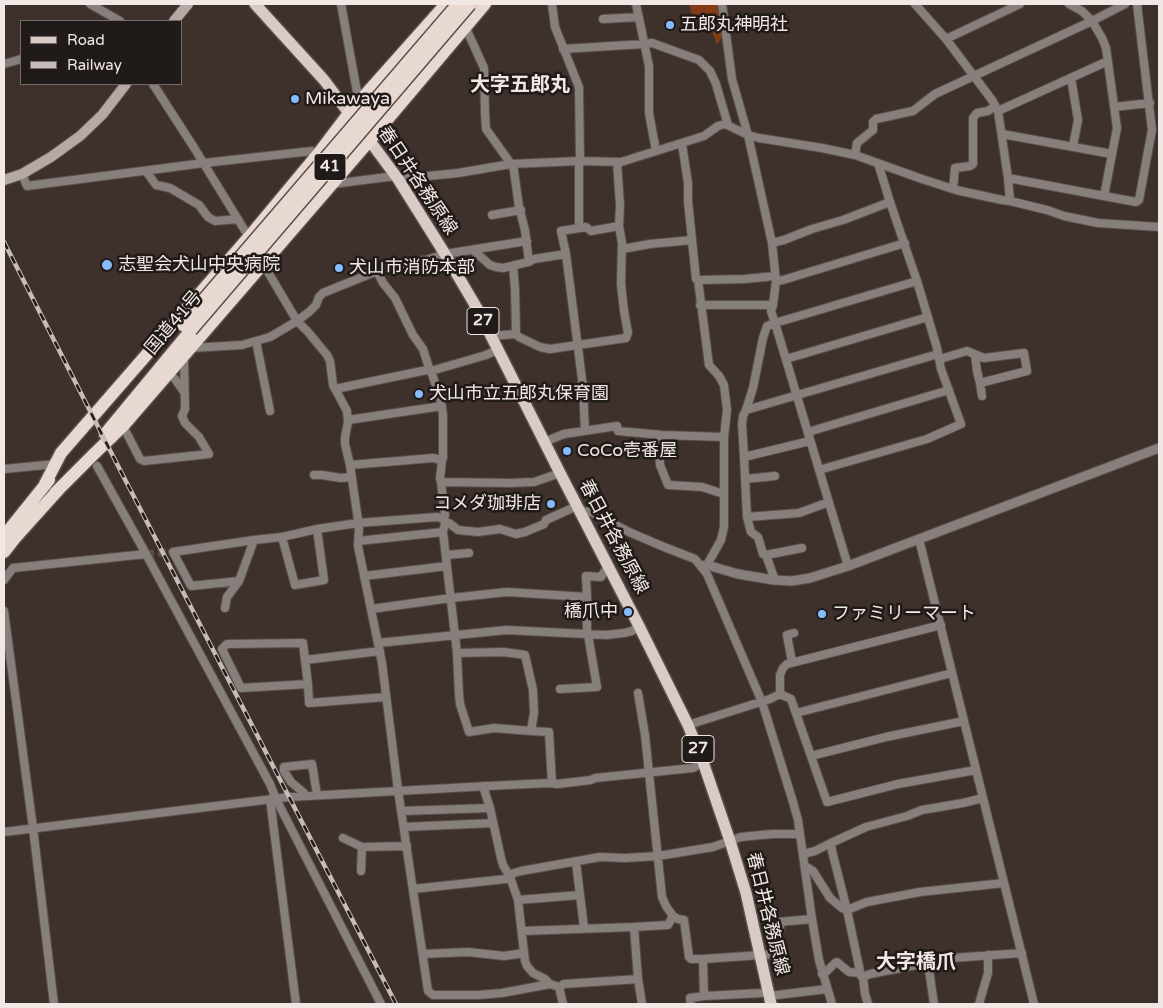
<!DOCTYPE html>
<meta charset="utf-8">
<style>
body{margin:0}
#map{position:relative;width:1163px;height:1008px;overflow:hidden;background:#3e312b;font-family:"Varela Round",sans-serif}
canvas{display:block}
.frame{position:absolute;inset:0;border:5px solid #f1e8e5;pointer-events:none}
.legend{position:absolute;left:20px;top:20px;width:162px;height:65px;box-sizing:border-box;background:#201a18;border:1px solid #746c6a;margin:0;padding:6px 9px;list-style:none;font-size:15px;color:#f1e8e5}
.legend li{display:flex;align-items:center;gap:10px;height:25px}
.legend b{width:25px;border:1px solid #746c6a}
</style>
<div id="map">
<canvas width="1163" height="1008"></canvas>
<div class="frame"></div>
<ul class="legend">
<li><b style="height:6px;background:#d8cac4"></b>Road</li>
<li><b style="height:6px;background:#c6bcb9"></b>Railway</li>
</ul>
</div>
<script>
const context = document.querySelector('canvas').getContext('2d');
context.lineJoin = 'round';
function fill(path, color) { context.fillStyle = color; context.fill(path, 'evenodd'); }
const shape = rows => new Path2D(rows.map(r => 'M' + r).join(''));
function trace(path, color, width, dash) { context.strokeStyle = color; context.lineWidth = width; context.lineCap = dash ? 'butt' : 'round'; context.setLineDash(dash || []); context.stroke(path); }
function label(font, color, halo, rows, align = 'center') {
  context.font = font + ' "Varela Round","Noto Sans JP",sans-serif'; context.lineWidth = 5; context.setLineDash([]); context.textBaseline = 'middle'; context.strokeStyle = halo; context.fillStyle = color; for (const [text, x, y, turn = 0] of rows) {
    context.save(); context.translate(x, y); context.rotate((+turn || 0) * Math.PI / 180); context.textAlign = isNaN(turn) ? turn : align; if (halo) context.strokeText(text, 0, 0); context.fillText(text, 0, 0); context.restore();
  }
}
const green = shape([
 [689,4,717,4,723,35,717,45,709,22,694,22]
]);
const minorTunnel = shape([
 [146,554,173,552]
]);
const minor = shape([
 [90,4,120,21],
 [341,4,357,92],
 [552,4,555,27,579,87,580,161,579,167,579,228],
 [636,4,649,66,649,113,656,151],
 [722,4,732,79,748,135,772,243,776,281,773,305,771,311,775,323,767,326,763,338,753,388,746,410,743,416,742,424,744,457,810,441],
 [915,4,946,39,992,100,998,111,1008,178,1136,202,1139,200,1152,130,1137,4],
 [1069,4,1082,11,1092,21,1102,38,1106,48,1117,128,1104,196],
 [603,19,639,17],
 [465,26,484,68,485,113,486,129,511,164],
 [946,39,1020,4],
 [563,49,644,44,652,43,699,60,710,71,716,84,728,125],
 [4,64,21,59],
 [1071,78,1078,120,1073,146],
 [153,84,193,146,250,239],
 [1114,107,1150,103],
 [998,111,1108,61],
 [1002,134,1112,154],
 [682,144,688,183,688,201,696,279,698,280,709,365,719,376,724,385,727,410,724,437,724,527,721,540,707,565],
 [855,155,857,143,873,130,873,122,876,119,913,111,935,94,1092,21,1125,4],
 [878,163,890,202],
 [513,164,519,207,525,230,529,262],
 [146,171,156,185,170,188,199,205,208,217,215,221,238,219],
 [22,174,27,186,204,163,312,151,318,154],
 [1008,178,1010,201],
 [398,179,458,173,511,164,580,161,621,162,704,136,718,126,725,124,748,135,759,138,822,148,855,155,922,179,956,190,1002,200,1010,201,1047,210,1064,216,1098,223,1159,227],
 [333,184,395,176],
 [953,189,955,168,970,166,973,164,973,118,977,113,988,111,995,106],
 [492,215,521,210],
 [772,243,784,240,812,229,843,220,890,202,917,281,937,348,941,369,961,424,927,439,819,470],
 [622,249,650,244,692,240],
 [473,250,490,265,496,267,503,268,528,262,534,259,566,254],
 [262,262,297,321,308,332,327,355,330,361,333,385,347,411,348,422,345,437,345,444,350,465,359,527,358,546,382,663,398,790,428,991,433,995,478,995,502,993,550,984],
 [513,266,515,289,516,334],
 [377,271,383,283,395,298,413,335,423,349,430,371],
 [698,280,745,279,775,276],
 [776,281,783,280,905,243],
 [700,305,773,305],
 [491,336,516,334,519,337,540,347,550,349,626,338,628,333,624,311,621,284,622,243,619,226,620,205,617,162],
 [256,341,270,411],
 [191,348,242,345,270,337,297,321,309,312,316,305,319,297,323,293,392,265,426,260,445,254,527,241],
 [975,355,977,371,980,383,982,396],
 [786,359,928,317],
 [940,359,967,351,984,358,1024,353,1027,371,980,383],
 [169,373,175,379,184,392],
 [335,389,427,370,431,371],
 [557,391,583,387],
 [746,410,938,354],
 [348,420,442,406],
 [123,426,140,459,144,461,209,454,199,437,185,423,182,416,185,409,184,356],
 [585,431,583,387,566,254,561,231,586,227,591,231,619,226],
 [808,432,949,390],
 [658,435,660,465,668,485,702,487,724,494],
 [544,442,564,434,617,426,618,431,662,435,724,437],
 [744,457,747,517,751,532,758,537,763,554,766,555,775,580],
 [442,460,443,458,443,415,441,401,431,371,486,355,497,350],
 [350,465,433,458,442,460,440,479,441,482,445,515,444,519],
 [97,466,146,554,270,784,276,799,381,1004],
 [4,469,56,464],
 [314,475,322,475,341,478,352,477],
 [745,479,775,476],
 [441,482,510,483,534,482,560,473],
 [580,511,591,512,629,532,664,547,695,559,707,574,762,702,793,802,798,820,812,919,819,960,832,1004],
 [747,517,799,513,829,502],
 [445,523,449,523,458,530,478,532,500,529,516,534,525,532,544,524,546,520,577,506],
 [282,537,295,585,324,580,317,529],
 [919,539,1034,1004],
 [254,540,239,581,191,586,173,552,254,540,282,537,317,529,358,523,437,517,444,519,445,523,443,532,457,653,459,694,460,704,469,732,494,728,531,731],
 [358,541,443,532],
 [446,555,469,553],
 [766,555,802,548],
 [848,566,775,323,917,281],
 [364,576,447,566],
 [4,580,13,568,146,554],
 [587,597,586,576,601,577,608,566],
 [225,608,227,597,239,581],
 [371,609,451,598,507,592,587,597,587,629,597,687,560,689],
 [4,611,33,828,54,1004],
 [378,643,506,630,606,635,624,633,632,631,639,626],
 [457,653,504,652,525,655,533,690,534,713,531,731,549,732,552,783],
 [305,660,380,651],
 [792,662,787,635,794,633],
 [308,684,241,688,222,649,227,644,303,643,305,660,308,684,309,703,386,697],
 [638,693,645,735,662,897,666,906,673,916,678,919,684,920,689,957,691,959,703,959,776,954,780,927,779,922,812,919],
 [780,694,791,699,827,802,898,784,976,770],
 [780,694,780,675,783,668,787,664,941,625],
 [796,713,952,673],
 [688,725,770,699,780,694],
 [811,756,886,737,964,721],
 [483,786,490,808,501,858,503,865,510,877,518,900,525,961,527,966,533,973,545,979,550,984,559,987],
 [304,796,304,793,291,782,284,771,284,767,312,764,317,795],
 [270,799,296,1004],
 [401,811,490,808],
 [404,827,493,823],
 [4,832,289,797,488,786,549,783,557,784,591,780,595,778,693,768,703,762],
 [343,838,362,847,407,846],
 [831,843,866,827,907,816,922,810,963,803,983,798],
 [803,854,815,851,831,843,832,851,847,910,867,902,920,892,1004,883],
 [576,862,584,928],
 [805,866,813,871,830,898,842,908,847,910,861,976,863,977,870,974,952,958,1022,953],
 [361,871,362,847],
 [413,889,506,879,514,873,521,871,600,857,625,858,658,856,713,847,741,837,772,834,800,834],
 [518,900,580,895],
 [634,927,638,979],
 [522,931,634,927,668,925,673,916],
 [423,954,468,952,504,956,524,953],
 [703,959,704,996],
 [928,963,934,1004],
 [822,974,826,972,835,963,837,962,849,972,860,973],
 [863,977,865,994,868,1004],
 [769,996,827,989],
 [563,1004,559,987,564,984,638,979,642,1004],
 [691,1004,690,998,704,996,762,993,768,992],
 [979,1004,988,973,988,955]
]);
const tertiary = shape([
 [702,566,707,565,738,574,774,580,792,581,810,578,848,566,1159,448]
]);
const secondary = shape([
 [174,21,188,4],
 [4,180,22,174,51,157,80,136,102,115,126,84]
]);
const primary = shape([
 [255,4,324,80,354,120],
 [364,133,398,179,445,254,478,310,560,473,639,626,688,725,703,762,730,841,746,893,771,1004]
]);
const trunk = shape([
 [105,434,191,330],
 [45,484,61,453,249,237,318,154,349,113,446,4],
 [55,493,93,455,123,426,370,140,485,4],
 [4,536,49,480],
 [4,552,15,538,60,488]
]);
const rail = shape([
 [4,242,116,462,396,1004]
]);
const trunkBridge = shape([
 [182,325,458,4],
 [191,330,470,4]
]);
const markers = [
 [670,25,5,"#88bbfc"],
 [295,99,5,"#88bbfc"],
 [107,265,6,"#88bbfc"],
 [339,268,5,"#88bbfc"],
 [419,394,5,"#88bbfc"],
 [567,451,5,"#88bbfc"],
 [551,504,5,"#88bbfc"],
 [628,612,5,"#88bbfc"],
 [822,614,5,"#88bbfc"]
];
const shields = [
 [330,167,32],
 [483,321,32],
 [698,749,32]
];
const shieldNames = [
 ["41",330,167],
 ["27",483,321],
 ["27",698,749]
];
const poiNames = [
 ["五郎丸神明社",680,25],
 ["Mikawaya",305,99],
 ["志聖会犬山中央病院",118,265],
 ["犬山市消防本部",349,268],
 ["犬山市立五郎丸保育園",429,394],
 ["CoCo壱番屋",577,451],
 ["コメダ珈琲店",541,504,"right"],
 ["橋爪中",618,612,"right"],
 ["ファミリーマート",832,614]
];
const streetNames = [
 ["春日井各務原線",417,181,56],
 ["国道41号",174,323,-50],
 ["春日井各務原線",613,537,62],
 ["春日井各務原線",767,914,76]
];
const quarterNames = [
 ["大字五郎丸",520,86],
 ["大字橋爪",916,963]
];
fill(green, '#843c16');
trace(minorTunnel, '#594c47', 8, [8, 4]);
trace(minor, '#5b4e49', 10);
trace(tertiary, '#5b4e49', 11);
trace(secondary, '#5b4e49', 12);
trace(primary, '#5b4e49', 14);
trace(trunk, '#5b4e49', 15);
trace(minor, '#867f7c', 8);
trace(tertiary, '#867f7c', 9);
trace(secondary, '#b4a9a5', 10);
trace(primary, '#d8cac4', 11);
trace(trunk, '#e8d8d2', 12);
trace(rail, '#c6bcb9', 4.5);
trace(rail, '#201a18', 2.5, [8]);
trace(trunkBridge, '#5b4e49', 15, []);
trace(trunkBridge, '#e8d8d2', 12);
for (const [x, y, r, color] of markers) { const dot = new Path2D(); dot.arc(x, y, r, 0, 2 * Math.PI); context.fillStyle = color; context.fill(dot); trace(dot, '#201a18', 2); }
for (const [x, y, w] of shields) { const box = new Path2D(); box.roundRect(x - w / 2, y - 13.5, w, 27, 4); context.fillStyle = '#201a18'; context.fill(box); trace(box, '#f1e8e5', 1); }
label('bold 16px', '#f1e8e5', null, shieldNames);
label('18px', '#f1e8e5', '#201a18', poiNames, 'left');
label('18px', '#f1e8e5', '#201a18', streetNames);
label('bold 20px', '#f1e8e5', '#201a18', quarterNames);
</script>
